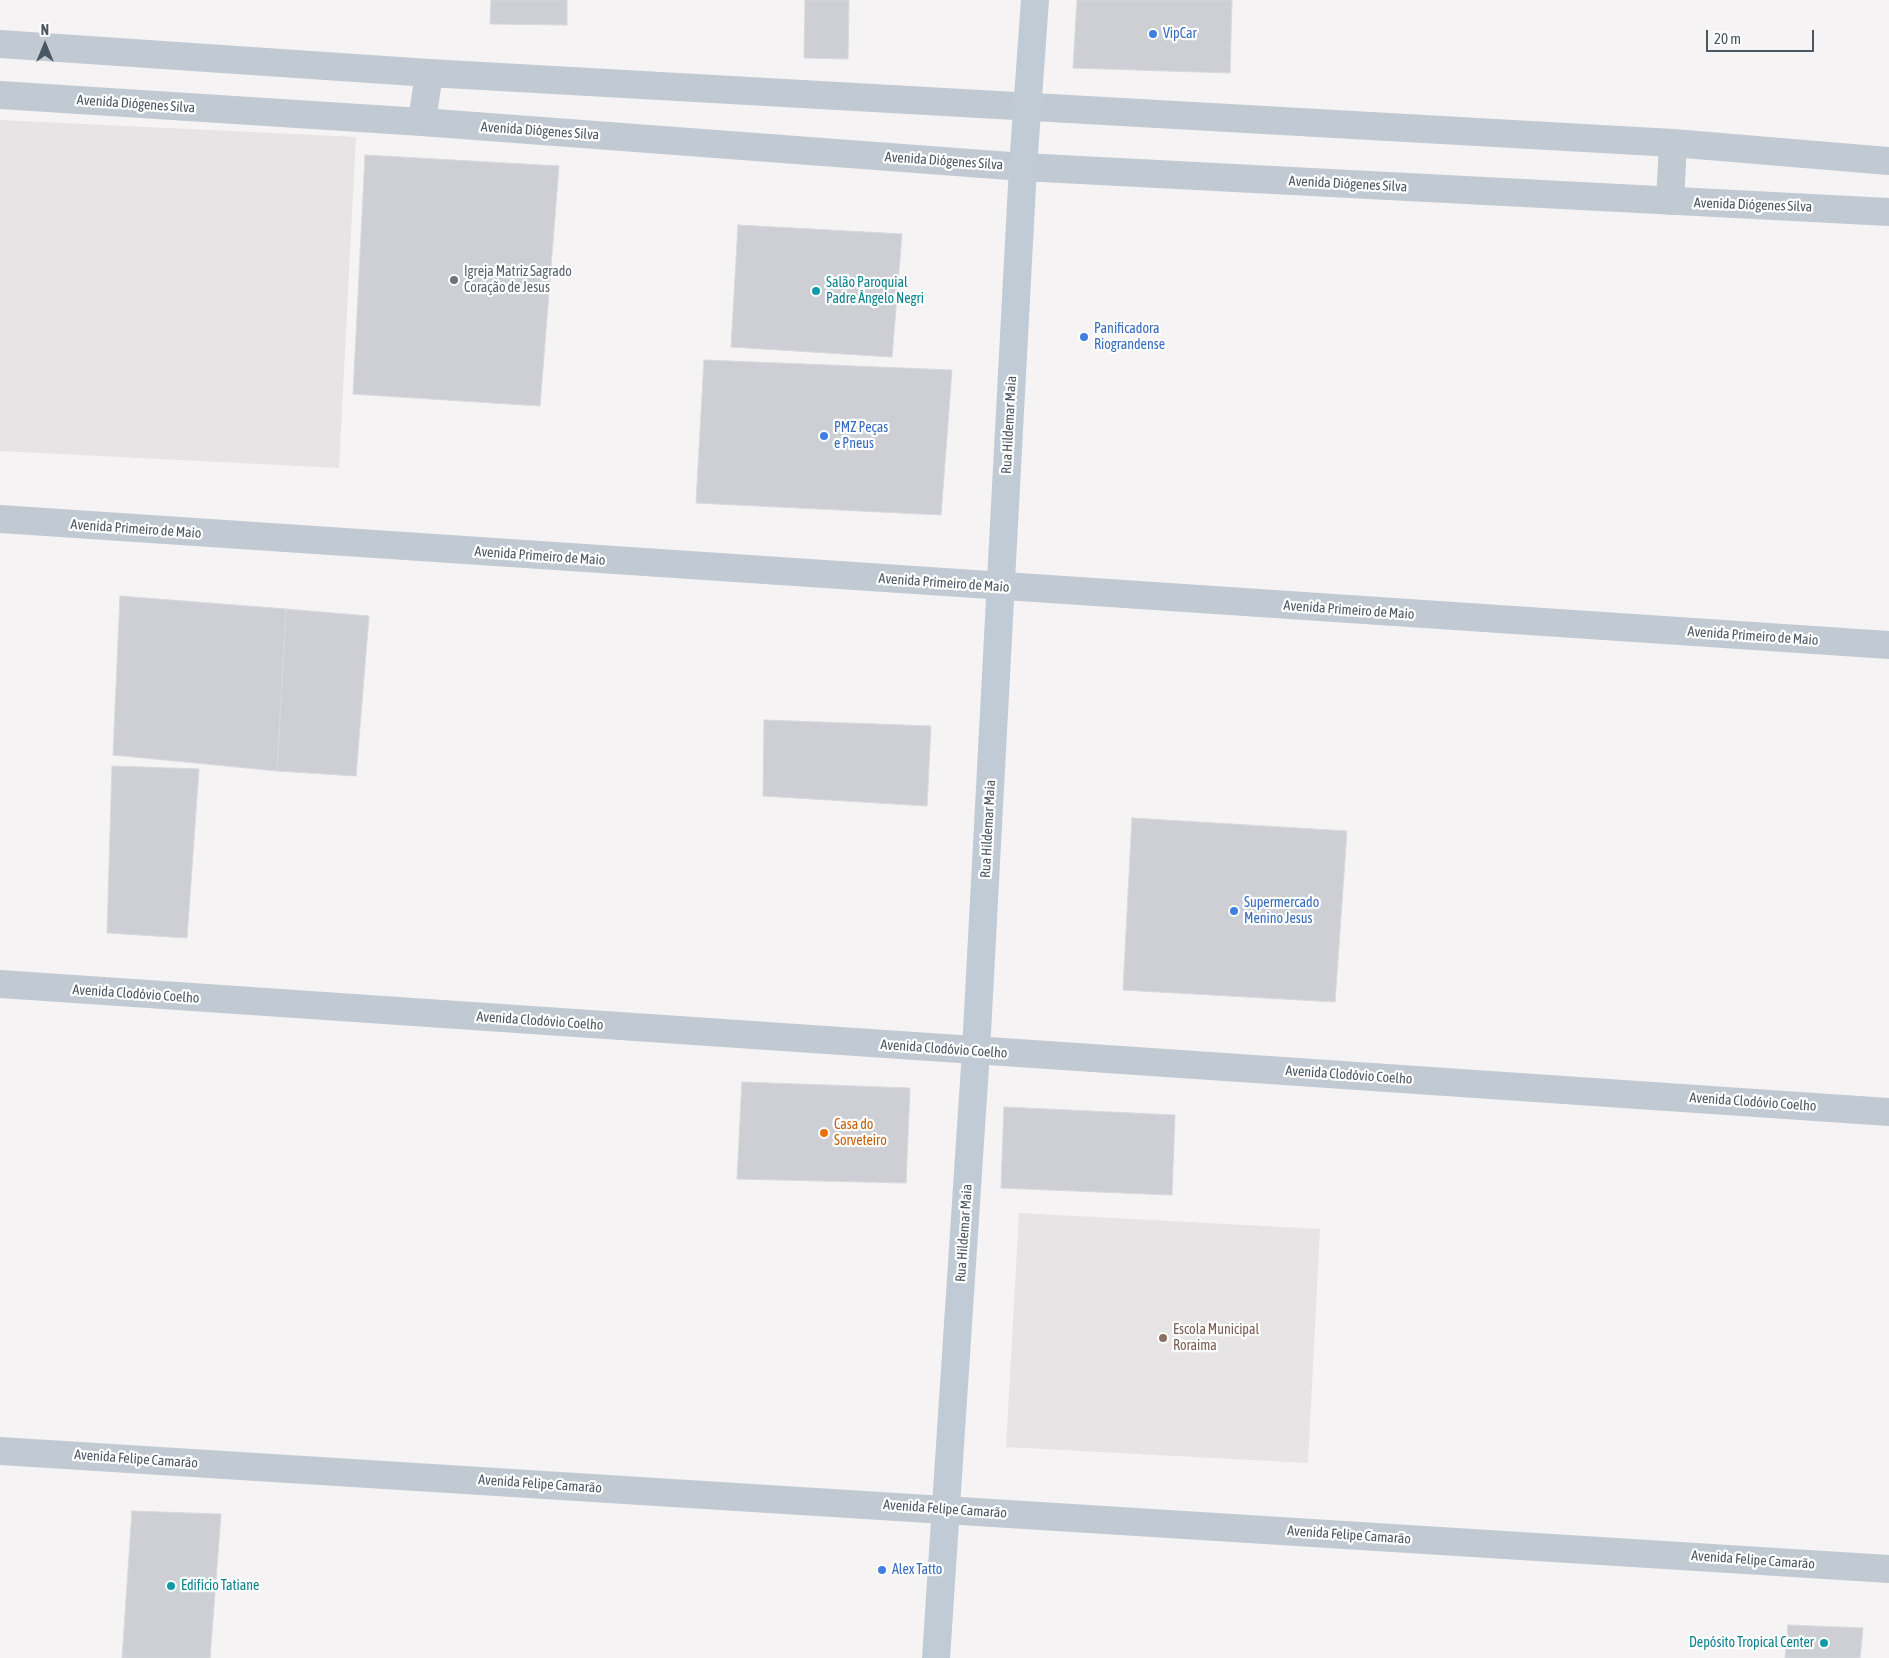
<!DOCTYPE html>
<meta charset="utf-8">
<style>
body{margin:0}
#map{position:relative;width:1889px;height:1658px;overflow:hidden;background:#f5f3f3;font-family:"Asap Condensed",sans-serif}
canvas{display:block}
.north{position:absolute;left:20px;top:20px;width:50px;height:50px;-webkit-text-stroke:4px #fff;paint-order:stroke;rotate:0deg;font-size:14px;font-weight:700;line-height:20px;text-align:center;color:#4a5661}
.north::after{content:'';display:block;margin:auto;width:18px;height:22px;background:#4a5661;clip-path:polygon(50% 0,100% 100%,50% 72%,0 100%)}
.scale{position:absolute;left:1706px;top:30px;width:108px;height:22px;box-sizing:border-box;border:2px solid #4a5661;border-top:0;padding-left:6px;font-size:15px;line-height:18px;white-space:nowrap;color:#4a5661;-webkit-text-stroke:4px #fff;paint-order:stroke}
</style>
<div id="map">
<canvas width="1889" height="1658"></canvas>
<div class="north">N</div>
<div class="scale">20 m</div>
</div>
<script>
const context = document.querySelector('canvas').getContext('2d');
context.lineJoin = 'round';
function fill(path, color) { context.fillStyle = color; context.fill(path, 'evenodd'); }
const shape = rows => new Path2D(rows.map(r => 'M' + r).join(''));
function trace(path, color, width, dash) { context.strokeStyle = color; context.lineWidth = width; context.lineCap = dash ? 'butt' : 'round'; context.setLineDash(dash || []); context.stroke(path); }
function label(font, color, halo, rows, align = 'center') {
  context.font = font + ' "Asap Condensed",sans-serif'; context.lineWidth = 4.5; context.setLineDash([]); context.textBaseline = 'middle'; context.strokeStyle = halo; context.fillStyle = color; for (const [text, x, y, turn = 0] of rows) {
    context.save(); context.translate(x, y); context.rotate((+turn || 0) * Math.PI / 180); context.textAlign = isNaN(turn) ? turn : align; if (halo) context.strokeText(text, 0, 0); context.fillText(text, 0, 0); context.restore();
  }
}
const education = shape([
 [0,120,356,137,339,468,0,451],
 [1019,1213,1320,1229,1308,1463,1006,1447]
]);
const building = shape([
 [491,0,567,0,567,25,490,24,491,0],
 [805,0,849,0,848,59,804,58,805,0],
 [1077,0,1232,0,1230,73,1073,68,1077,0],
 [365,155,559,166,540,406,353,394,365,155],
 [738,225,902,234,892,357,731,347,738,225],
 [704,360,952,370,941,515,696,503,704,360],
 [120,596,286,609,277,771,113,755,120,596],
 [286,609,369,616,356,776,277,771,286,609],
 [764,720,931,726,927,806,763,796,764,720],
 [112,766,199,769,187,938,107,933,112,766],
 [1132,818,1347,831,1335,1002,1123,990,1132,818],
 [742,1082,910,1088,906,1183,737,1179,742,1082],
 [1004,1107,1175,1115,1172,1195,1001,1188,1004,1107],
 [132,1511,221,1514,210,1658,122,1658,132,1511],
 [1788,1625,1863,1628,1860,1658,1785,1658,1788,1625]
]);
const street = shape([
 [0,44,429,73,1673,143,1889,161],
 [0,95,422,122,1023,167,1889,212],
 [422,122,429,73],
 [1670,201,1673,143],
 [0,519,1889,645],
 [0,984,1889,1112],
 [0,1451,1889,1569]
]);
const secondary = shape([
 [936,1658,976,1051,1023,167,1035,0]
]);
const markers = [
 [1153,34,5,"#3f7fe0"],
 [454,280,5,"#6b7280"],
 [816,291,5,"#0f9aa8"],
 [1084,337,5,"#3f7fe0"],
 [824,436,5,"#3f7fe0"],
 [1234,911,5,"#3f7fe0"],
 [824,1133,5,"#e8710a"],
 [1163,1338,5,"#8d6e63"],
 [882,1570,5,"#3f7fe0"],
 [171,1586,5,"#0f9aa8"],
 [1824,1643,5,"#0f9aa8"]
];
const shopNames = [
 ["VipCar",1163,34],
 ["Panificadora",1094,329],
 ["Riograndense",1094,345],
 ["PMZ Peças",834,428],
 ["e Pneus",834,444],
 ["Supermercado",1244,903],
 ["Menino Jesus",1244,919],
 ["Alex Tatto",892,1570]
];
const streetNames = [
 ["Avenida Diógenes Silva",136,104,4],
 ["Avenida Diógenes Silva",540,131,4],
 ["Avenida Diógenes Silva",944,161,4],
 ["Avenida Diógenes Silva",1348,184,3],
 ["Avenida Diógenes Silva",1753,205,2],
 ["Rua Hildemar Maia",1009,425,-87],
 ["Avenida Primeiro de Maio",136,529,4],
 ["Avenida Primeiro de Maio",540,556,4],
 ["Avenida Primeiro de Maio",944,583,4],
 ["Avenida Primeiro de Maio",1349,610,4],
 ["Avenida Primeiro de Maio",1753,636,4],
 ["Rua Hildemar Maia",988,829,-87],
 ["Avenida Clodóvio Coelho",136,994,4],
 ["Avenida Clodóvio Coelho",540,1021,4],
 ["Avenida Clodóvio Coelho",944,1049,4],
 ["Avenida Clodóvio Coelho",1349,1075,4],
 ["Avenida Clodóvio Coelho",1753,1102,4],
 ["Rua Hildemar Maia",964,1233,-86],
 ["Avenida Felipe Camarão",136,1459,4],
 ["Avenida Felipe Camarão",540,1484,4],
 ["Avenida Felipe Camarão",945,1509,4],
 ["Avenida Felipe Camarão",1349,1535,4],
 ["Avenida Felipe Camarão",1753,1560,4]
];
const worshipNames = [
 ["Igreja Matriz Sagrado",464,272],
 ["Coração de Jesus",464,288]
];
const cultureNames = [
 ["Salão Paroquial",826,283],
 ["Padre Ângelo Negri",826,299],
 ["Edifício Tatiane",181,1586],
 ["Depósito Tropical Center",1814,1643,"right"]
];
const foodNames = [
 ["Casa do",834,1125],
 ["Sorveteiro",834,1141]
];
const educationNames = [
 ["Escola Municipal",1173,1330],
 ["Roraima",1173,1346]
];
fill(education, '#e6e4e5');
fill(building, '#cdcfd5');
trace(building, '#d7d9de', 1);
trace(street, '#c1cad2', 28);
trace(secondary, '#c1cbd6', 28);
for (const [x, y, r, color] of markers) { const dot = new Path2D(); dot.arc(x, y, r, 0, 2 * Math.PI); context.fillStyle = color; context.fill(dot); trace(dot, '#fff', 2); }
label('14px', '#366cbe', '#fff', shopNames, 'left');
label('14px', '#4a5661', '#fff', streetNames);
label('14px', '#5b616d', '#fff', worshipNames, 'left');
label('14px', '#0d838f', '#fff', cultureNames, 'left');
label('14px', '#c56008', '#fff', foodNames, 'left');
label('14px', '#785e54', '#fff', educationNames, 'left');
</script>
